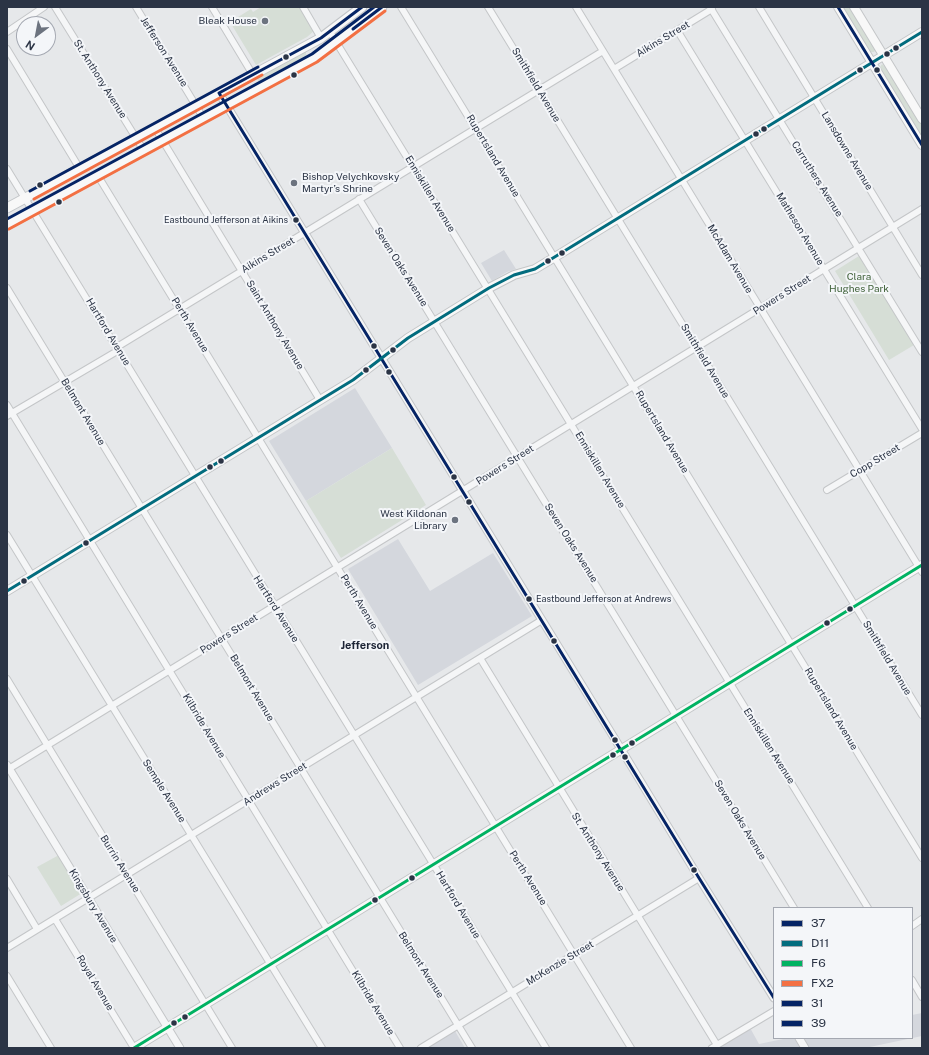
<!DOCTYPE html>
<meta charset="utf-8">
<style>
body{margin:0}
#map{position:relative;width:929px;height:1055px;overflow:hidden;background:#e6e8ea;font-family:"Public Sans",sans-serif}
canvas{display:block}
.frame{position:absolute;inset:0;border:8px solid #2b3445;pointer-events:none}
.legend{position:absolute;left:773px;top:907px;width:140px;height:132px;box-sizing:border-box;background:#f4f6f9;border:1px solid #a4a8b1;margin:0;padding:5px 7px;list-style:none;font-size:12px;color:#2b3445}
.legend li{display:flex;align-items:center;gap:8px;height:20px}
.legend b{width:20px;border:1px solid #a4a8b1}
.north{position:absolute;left:16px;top:16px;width:40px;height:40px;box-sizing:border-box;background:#f4f6f9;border:1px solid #a4a8b1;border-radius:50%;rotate:212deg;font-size:11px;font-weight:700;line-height:16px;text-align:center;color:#2b3445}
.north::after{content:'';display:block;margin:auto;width:14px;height:18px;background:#6c737f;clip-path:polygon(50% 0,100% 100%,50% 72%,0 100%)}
</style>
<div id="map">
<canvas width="929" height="1055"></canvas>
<div class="frame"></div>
<ul class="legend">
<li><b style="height:5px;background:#052465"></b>37</li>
<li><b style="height:5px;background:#026c7e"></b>D11</li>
<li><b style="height:5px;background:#00b262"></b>F6</li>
<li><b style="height:5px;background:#f37043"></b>FX2</li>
<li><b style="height:5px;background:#052465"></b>31</li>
<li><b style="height:5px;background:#052465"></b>39</li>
</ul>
<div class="north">N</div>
</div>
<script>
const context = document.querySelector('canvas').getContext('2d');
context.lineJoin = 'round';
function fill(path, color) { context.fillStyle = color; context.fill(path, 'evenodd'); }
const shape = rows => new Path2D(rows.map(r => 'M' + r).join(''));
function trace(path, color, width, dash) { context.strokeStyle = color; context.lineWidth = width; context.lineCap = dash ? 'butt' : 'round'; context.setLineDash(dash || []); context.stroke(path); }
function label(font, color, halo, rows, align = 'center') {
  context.font = font + ' "Public Sans",sans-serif'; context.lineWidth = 4; context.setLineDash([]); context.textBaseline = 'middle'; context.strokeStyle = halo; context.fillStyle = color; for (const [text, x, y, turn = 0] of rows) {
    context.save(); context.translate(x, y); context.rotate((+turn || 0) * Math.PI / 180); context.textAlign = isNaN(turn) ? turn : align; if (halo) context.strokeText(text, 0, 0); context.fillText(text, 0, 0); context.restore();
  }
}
const built = shape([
 [504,250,516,269,507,272,492,281,481,263],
 [355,388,392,448,306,501,269,441],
 [398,539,430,591,493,553,532,616,418,685,348,569],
 [922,1013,922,1036,865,1048,713,1048,749,1026,759,1044,788,1038,912,1038,912,1015],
 [455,1031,465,1048,427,1048]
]);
const green = shape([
 [261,7,301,7,315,30,307,37,256,65,230,22,251,9,253,12],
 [841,7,851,7,876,49,874,52,871,52,867,49],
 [306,50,306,55,260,84,257,79,272,69],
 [882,64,888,69,922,123,922,139,879,69],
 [859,256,914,345,889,360,835,271],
 [392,448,426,505,341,558,306,501],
 [59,855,82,893,61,906,37,867]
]);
const minor = shape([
 [55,7,144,151],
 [136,7,204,119],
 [212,7,253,75],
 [303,7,321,38],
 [401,7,922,858],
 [488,7,922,715],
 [576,7,922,572],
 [710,7,922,352],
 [759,7,922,275],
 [677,30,922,429],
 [7,32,44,7],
 [330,32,868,908],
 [7,49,80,169],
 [614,69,712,9],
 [155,128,320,400],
 [7,169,546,1048],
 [98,176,631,1048],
 [359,199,794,908],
 [7,288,472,1048],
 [117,347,603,51],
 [7,405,400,1048],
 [7,416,119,350],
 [827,490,922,433],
 [7,535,322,1048],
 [480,658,717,1045],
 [7,679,232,1048],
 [7,770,922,209],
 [7,879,37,929],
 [55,919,134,1048],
 [912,926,922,919],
 [7,948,542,620],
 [7,976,51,1048],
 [912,980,922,997],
 [421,1048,699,878],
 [712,1048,774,1011]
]);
const tertiary = shape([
 [219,93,621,749,699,878,774,998],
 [7,765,180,1048],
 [799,1038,805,1048]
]);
const secondary = shape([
 [838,7,922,145],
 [854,7,922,119],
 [7,591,353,380,408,338,489,288,514,275,535,269,555,257,922,32],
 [134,1048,922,565]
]);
const primary = shape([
 [7,208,321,38,362,7],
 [7,225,315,58,382,7]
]);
const bus1 = shape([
 [362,7,321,38,219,93,699,878,774,998],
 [353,29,382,7]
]);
const bus2 = shape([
 [7,591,353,380,408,338,489,288,514,275,535,269,922,32]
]);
const bus3 = shape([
 [134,1048,922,565]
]);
const bus4 = shape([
 [34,199,262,75],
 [9,229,317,62,385,11]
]);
const bus5 = shape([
 [30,191,258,67],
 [7,219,312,54,374,7]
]);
const bus6 = shape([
 [838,7,922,145]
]);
const markers = [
 [265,21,4,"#6c737f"],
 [896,48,3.5,"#2b3445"],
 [887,54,3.5,"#2b3445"],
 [286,57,3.5,"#2b3445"],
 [860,70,3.5,"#2b3445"],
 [877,70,3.5,"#2b3445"],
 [294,75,3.5,"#2b3445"],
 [764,129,3.5,"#2b3445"],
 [756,134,3.5,"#2b3445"],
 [294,183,4,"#6c737f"],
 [40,185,3.5,"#2b3445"],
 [59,202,3.5,"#2b3445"],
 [296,220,3.5,"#2b3445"],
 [562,253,3.5,"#2b3445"],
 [548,261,3.5,"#2b3445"],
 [374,346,3.5,"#2b3445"],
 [393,350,3.5,"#2b3445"],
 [366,370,3.5,"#2b3445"],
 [389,372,3.5,"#2b3445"],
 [221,461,3.5,"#2b3445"],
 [210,467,3.5,"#2b3445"],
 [454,477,3.5,"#2b3445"],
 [469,502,3.5,"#2b3445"],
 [455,520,4,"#6c737f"],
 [86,543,3.5,"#2b3445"],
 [24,581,3.5,"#2b3445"],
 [529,599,3.5,"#2b3445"],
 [850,609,3.5,"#2b3445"],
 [827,623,3.5,"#2b3445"],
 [554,641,3.5,"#2b3445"],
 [615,740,3.5,"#2b3445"],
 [632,743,3.5,"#2b3445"],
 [613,755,3.5,"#2b3445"],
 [625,757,3.5,"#2b3445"],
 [694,870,3.5,"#2b3445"],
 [412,878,3.5,"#2b3445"],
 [375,900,3.5,"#2b3445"],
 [185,1017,3.5,"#2b3445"],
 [174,1023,3.5,"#2b3445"]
];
const busNames = [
 ["Eastbound Jefferson at Aikins",288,220],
 ["Eastbound Jefferson at Andrews",536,599,"left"]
];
const poiNames = [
 ["Bleak House",257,21],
 ["Bishop Velychkovsky",302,177,"left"],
 ["Martyr’s Shrine",302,189,"left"],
 ["West Kildonan",447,514],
 ["Library",447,526]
];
const streetNames = [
 ["Aikins Street",663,39,-31],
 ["Jefferson Avenue",164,52,58],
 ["St. Anthony Avenue",100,79,58],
 ["Smithfield Avenue",536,85,59],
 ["Lansdowne Avenue",847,151,59],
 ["Rupertsland Avenue",493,156,59],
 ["Carruthers Avenue",817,179,58],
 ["Enniskillen Avenue",430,194,59],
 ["Matheson Avenue",800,229,59],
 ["Aikins Street",268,255,-31],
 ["McAdam Avenue",730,259,59],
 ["Seven Oaks Avenue",401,267,58],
 ["Powers Street",782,295,-32],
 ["Perth Avenue",190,325,59],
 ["Saint Anthony Avenue",275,325,59],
 ["Hartford Avenue",108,332,59],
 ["Smithfield Avenue",705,361,59],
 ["Belmont Avenue",83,412,59],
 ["Rupertsland Avenue",662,432,59],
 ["Copp Street",875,461,-31],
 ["Powers Street",505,465,-32],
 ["Enniskillen Avenue",600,470,59],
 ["Seven Oaks Avenue",571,543,58],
 ["Perth Avenue",359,602,59],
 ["Hartford Avenue",276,609,58],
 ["Powers Street",229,634,-32],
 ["Smithfield Avenue",887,658,59],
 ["Belmont Avenue",252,688,59],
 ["Rupertsland Avenue",831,709,59],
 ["Kilbride Avenue",204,726,59],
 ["Enniskillen Avenue",769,746,58],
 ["Andrews Street",275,784,-32],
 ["Semple Avenue",164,791,58],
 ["Seven Oaks Avenue",740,820,59],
 ["St. Anthony Avenue",598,852,58],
 ["Burrin Avenue",120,864,58],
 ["Perth Avenue",528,878,58],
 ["Hartford Avenue",458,905,59],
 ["Kingsbury Avenue",93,906,59],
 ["McKenzie Street",560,963,-31],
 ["Belmont Avenue",421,965,58],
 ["Royal Avenue",95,983,59],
 ["Kilbride Avenue",373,1003,59]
];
const parkNames = [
 ["Clara",859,277],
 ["Hughes Park",859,289]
];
const neighbourhoodNames = [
 ["Jefferson",365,646]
];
fill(built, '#d4d7dd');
fill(green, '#d6ded6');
trace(minor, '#c4c6c8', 8);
trace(tertiary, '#c4c6c8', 9);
trace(secondary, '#c4c6c8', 10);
trace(primary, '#c2c5c8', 11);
trace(minor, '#f5f6f7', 6);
trace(tertiary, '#f5f6f7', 7);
trace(secondary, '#f8f8f8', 8);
trace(primary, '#f8f8f8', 9);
trace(bus1, '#052465', 3);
trace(bus2, '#026c7e', 3);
trace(bus3, '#00b262', 3);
trace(bus4, '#f37043', 3);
trace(bus5, '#052465', 3);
trace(bus6, '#052465', 3);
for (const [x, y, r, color] of markers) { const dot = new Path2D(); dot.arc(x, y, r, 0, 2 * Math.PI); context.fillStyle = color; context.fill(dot); trace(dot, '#f4f6f9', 1.5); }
label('9px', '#2b3445', '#f4f6f9', busNames, 'right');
label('10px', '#2b3445', '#f4f6f9', poiNames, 'right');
label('10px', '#2b3445', '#f4f6f9', streetNames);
label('10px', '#3f6138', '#f4f6f9', parkNames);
label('bold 11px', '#1d2536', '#f4f6f9', neighbourhoodNames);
</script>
